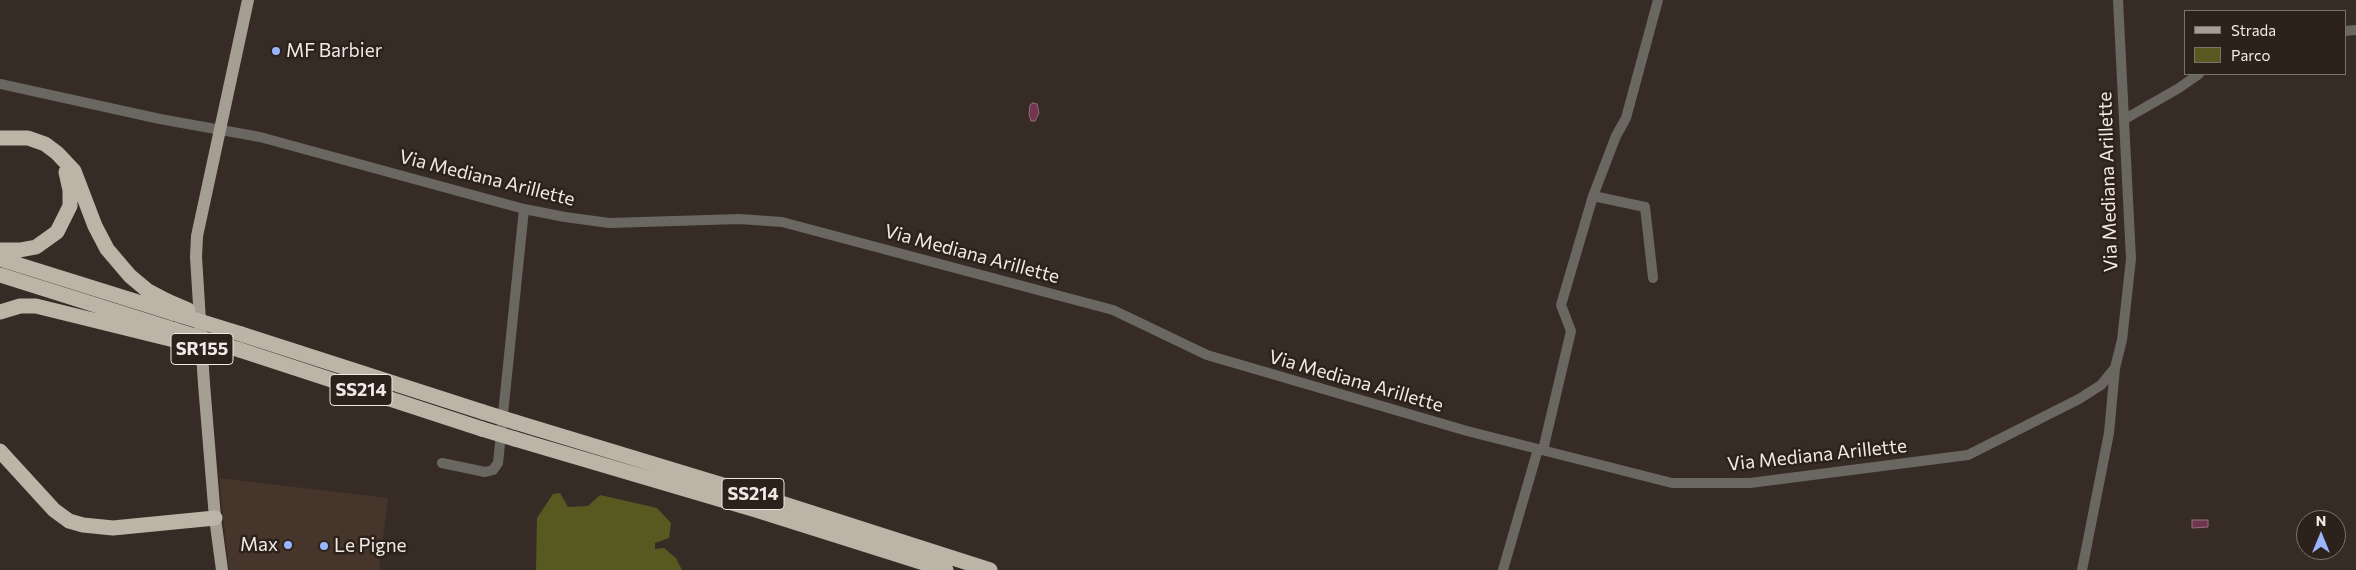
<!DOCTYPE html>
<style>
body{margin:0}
#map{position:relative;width:2356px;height:570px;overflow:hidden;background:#372c25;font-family:Commissioner,sans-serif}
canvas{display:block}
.legend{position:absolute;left:2184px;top:10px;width:162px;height:65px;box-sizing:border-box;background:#2d221b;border:1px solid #7b726c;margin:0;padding:6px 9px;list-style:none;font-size:15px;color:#f1e9e5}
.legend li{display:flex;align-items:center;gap:10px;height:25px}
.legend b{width:25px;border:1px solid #7b726c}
.north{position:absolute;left:2296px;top:510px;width:50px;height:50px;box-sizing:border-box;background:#2d221b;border:1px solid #7b726c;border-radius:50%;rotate:0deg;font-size:14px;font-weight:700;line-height:20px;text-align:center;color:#f1e9e5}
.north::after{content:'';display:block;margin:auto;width:18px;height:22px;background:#9ab5fd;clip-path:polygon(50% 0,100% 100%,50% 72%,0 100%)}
</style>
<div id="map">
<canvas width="2356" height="570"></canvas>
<ul class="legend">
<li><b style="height:6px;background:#a59f93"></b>Strada</li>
<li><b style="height:14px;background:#575920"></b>Parco</li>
</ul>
<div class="north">N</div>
</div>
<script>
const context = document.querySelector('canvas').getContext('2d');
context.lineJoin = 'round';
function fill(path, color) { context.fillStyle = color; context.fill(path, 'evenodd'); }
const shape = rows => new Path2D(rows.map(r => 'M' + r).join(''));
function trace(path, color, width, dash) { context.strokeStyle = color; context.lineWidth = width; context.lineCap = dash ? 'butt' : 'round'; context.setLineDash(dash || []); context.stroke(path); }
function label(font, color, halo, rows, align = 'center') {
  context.font = font + ' Commissioner,sans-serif'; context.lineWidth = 5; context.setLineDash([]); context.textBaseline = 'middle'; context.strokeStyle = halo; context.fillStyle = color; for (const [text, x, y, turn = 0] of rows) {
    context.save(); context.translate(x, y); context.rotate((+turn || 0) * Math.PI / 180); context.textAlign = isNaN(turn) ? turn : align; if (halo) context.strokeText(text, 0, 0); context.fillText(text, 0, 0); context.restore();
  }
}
const built = shape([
 [219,478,388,498,379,570,229,570]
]);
const green = shape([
 [560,493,568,507,588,506,600,495,657,508,671,523,669,538,655,543,655,549,664,548,676,558,682,570,536,570,537,518,553,494]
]);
const water = shape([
 [1033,103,1037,104,1039,113,1035,121,1031,121,1029,114,1030,105,1033,103],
 [2192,520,2208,520,2208,527,2192,528,2192,520]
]);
const street = shape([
 [2345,31,2356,30],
 [0,84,160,119,260,137,524,209,565,217,609,223,739,219,782,222,1113,310,1207,355,1467,431,1672,483,1750,483,1968,455,2079,399,2101,385,2115,368,2122,340,2131,259,2118,0],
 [2125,119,2179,88,2199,74],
 [1593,196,1616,136,1626,118,1658,0],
 [1543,450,1571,331,1561,305,1593,196,1645,207,1653,278],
 [442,463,485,472,493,470,498,463,524,209],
 [1503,570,1538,449],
 [2082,570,2109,433,2115,368]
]);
const primary = shape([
 [222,570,215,518,204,384,196,257,197,236,248,0]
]);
const highway = shape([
 [0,138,28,138,45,144,57,153,74,171,95,226,107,249,130,276,148,291,167,301],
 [0,250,20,250,36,247,57,232,70,206,70,190,66,172],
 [0,259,173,313],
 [0,275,175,330],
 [0,312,20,306,36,306,174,340],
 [241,334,483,412],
 [240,350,482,429],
 [515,422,759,496,990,570],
 [515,439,756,510,946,570],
 [0,451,54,510,69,521,83,525,113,528,215,518]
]);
const highwayBridge = shape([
 [167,301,188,310],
 [173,313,241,334],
 [175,330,240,350],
 [483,412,515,422],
 [482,429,515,439]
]);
const markers = [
 [276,51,5,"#9ab5fd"],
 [288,545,5,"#9ab5fd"],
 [324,546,5,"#9ab5fd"]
];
const shields = [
 [202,349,62],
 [361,390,62],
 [753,494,62]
];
const shieldNames = [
 ["SR155",202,349],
 ["SS214",361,390],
 ["SS214",753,494]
];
const poiNames = [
 ["MF Barbier",286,51],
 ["Max",278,545,"right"],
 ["Le Pigne",334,546]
];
const streetNames = [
 ["Via Mediana Arillette",487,178,14],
 ["Via Mediana Arillette",2108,182,-92],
 ["Via Mediana Arillette",972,254,15],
 ["Via Mediana Arillette",1356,381,16],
 ["Via Mediana Arillette",1817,455,-6]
];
fill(built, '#45352a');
fill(green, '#575920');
fill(water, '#71364f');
trace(water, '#976c7c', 1);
trace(street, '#6a6761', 10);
trace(primary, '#a59f93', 12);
trace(highway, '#bcb4a7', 15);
trace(highwayBridge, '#bcb4a7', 15);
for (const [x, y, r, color] of markers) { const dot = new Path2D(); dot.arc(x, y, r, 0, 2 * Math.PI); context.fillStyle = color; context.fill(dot); trace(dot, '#2d221b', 2); }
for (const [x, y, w] of shields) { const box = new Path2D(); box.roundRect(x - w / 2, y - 15.5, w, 31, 4); context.fillStyle = '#2d221b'; context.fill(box); trace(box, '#f1e9e5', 1); }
label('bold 18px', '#f1e9e5', null, shieldNames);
label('19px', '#f1e9e5', '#2d221b', poiNames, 'left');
label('19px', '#f1e9e5', '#2d221b', streetNames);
</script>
